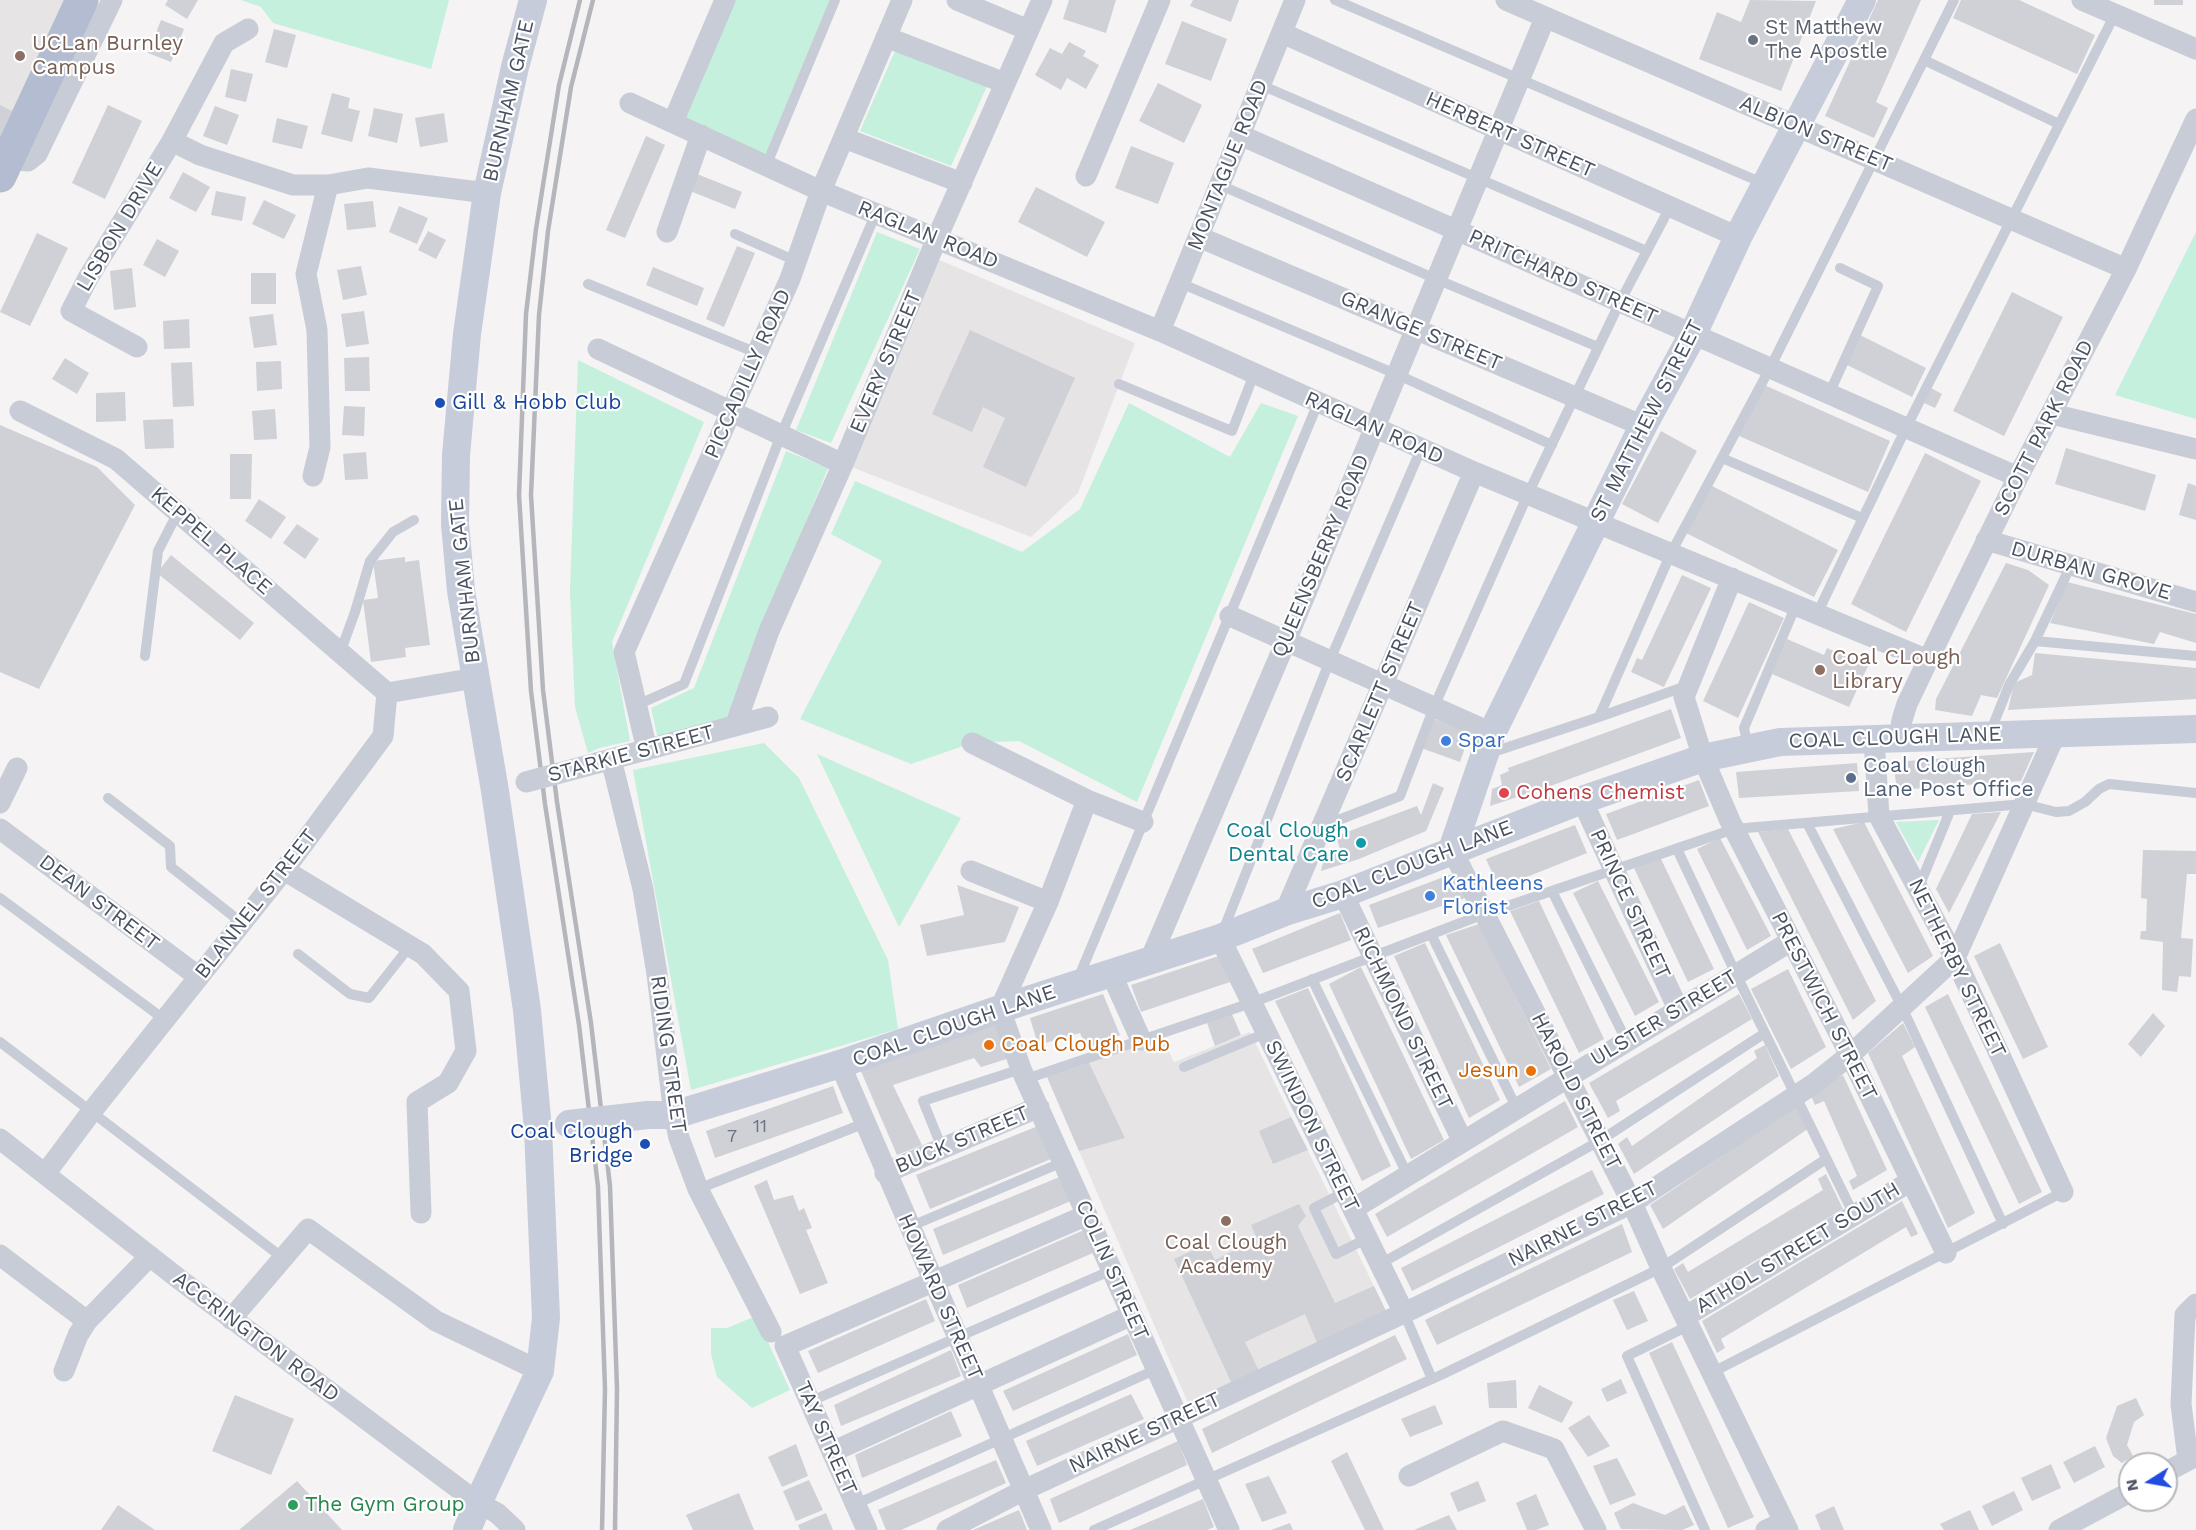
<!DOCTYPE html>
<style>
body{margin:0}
#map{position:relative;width:2196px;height:1530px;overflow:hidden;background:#f5f3f3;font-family:"Work Sans",sans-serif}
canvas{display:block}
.north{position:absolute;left:2118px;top:1452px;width:60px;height:60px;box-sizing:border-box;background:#fff;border:2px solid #b7b9bf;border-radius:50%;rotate:259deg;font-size:16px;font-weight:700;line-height:24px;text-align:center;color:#4a5160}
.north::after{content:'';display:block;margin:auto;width:21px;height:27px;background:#1f4de2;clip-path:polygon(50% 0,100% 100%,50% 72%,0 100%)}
</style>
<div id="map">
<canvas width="2196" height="1530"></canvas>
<div class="north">N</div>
</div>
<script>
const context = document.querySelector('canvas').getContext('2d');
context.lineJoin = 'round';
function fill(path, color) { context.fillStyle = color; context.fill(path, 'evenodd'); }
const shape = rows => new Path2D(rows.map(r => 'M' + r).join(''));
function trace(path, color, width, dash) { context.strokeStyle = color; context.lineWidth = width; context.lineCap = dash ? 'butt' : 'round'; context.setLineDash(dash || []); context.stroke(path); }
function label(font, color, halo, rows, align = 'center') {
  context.font = font + ' "Work Sans",sans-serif'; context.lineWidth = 4.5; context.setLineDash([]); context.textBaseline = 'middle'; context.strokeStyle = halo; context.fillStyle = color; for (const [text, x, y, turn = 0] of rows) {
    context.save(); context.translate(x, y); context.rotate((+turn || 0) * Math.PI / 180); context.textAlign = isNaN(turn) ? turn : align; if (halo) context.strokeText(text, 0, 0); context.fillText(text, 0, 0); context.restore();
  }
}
const education = shape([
 [0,0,66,0,0,137],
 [937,259,1135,343,1078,493,1031,537,849,466],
 [1250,1032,1387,1313,1188,1403,1047,1077,1162,1038,1174,1062]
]);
const green = shape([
 [241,0,449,0,431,69,273,23,261,7],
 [729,0,830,0,764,158,677,121],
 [895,51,987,86,951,166,860,131],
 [877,232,920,249,831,443,796,430],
 [2196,232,2196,419,2115,395],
 [578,360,704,422,612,642,630,741,599,748,588,753,575,707,570,591],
 [1129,403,1230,457,1261,403,1298,416,1137,802,1019,741,972,743,911,764,800,719,882,561,831,534,855,481,1022,552,1080,509],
 [786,451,828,468,726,719,658,739,651,708,694,688],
 [764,743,799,778,888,960,898,1029,691,1090,633,770],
 [817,754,961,818,899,927],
 [1939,820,1918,862,1896,822],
 [756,1316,790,1390,752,1408,717,1377,711,1354,711,1328,727,1328]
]);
const building = shape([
 [168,0,198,0,187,19,165,5],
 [1069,0,1116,0,1106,33,1063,19],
 [1193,0,1239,0,1231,22,1190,6],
 [1750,0,1816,1,1781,91,1699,59,1717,12,1741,22],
 [1878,0,1921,0,1876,102,1888,108,1874,138,1825,116],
 [1961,0,2019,0,2095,35,2077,74,1953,18],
 [2154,0,2183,0,2183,5,2154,5],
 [161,20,184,29,171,62,148,53],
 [1182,21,1227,39,1211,81,1165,64],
 [274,29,296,35,287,68,265,62],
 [1069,42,1086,51,1083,56,1099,65,1086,89,1067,78,1061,90,1035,75,1050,48,1062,54],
 [231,69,253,74,246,102,225,97],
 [1158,83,1202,105,1184,143,1139,121],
 [332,93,350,98,348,108,360,111,352,142,321,134],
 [0,105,12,111,0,137],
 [108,105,142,121,105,199,72,183],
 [215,106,239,115,227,145,203,136],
 [374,108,403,114,397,143,368,136],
 [444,113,448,142,420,147,415,118],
 [277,118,308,126,302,149,272,142],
 [646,136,665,145,625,238,606,230],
 [1131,146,1174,163,1158,204,1115,188],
 [183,172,210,187,196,212,169,198],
 [692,172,742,192,735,209,685,189],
 [1036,187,1105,222,1087,257,1018,222],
 [216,191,246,197,242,221,211,215],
 [264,200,296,215,284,239,252,224],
 [373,201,376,227,347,230,344,204],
 [399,206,428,218,417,244,389,232],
 [428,231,446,240,436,259,418,250],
 [37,233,68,248,30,326,0,312],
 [157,239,179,251,165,277,143,265],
 [737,246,755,253,724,327,706,319],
 [361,266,367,295,343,300,337,270],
 [653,267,704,288,697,306,646,285],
 [132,268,136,307,114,310,110,271],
 [251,273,276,273,276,304,251,304],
 [2012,292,2063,317,2004,436,1953,411],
 [364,311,369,344,346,347,341,314],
 [273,314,277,345,254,348,249,317],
 [189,319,190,348,164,349,163,321],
 [970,330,1075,378,1026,487,983,467,1005,418,983,407,972,432,932,414],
 [1860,335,1926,368,1912,397,1845,364],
 [369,357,370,391,345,391,344,358],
 [65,358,89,373,77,394,52,379],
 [281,361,282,389,257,391,256,362],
 [192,362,194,406,173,407,171,363],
 [1762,384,1890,441,1868,492,1739,436],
 [1929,387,1942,394,1935,408,1922,402],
 [125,392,126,421,96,422,96,393],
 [344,406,365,407,364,436,342,435],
 [275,409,277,439,254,440,252,411],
 [173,419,174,448,145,449,143,420],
 [0,425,97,467,135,505,39,689,0,672],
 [1661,431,1697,451,1658,523,1622,504],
 [2066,448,2156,475,2145,511,2055,484],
 [366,452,368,479,345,480,343,454],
 [1925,453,1981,481,1906,632,1851,604],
 [230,454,252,454,251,499,230,499],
 [2188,483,2196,486,2196,520,2179,515],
 [1710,485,1838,550,1814,597,1686,533],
 [259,499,286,517,271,539,245,521],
 [297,524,319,539,305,559,283,543],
 [171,555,254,623,240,640,157,573],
 [405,557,405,562,419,560,430,645,405,648,406,657,371,662,363,600,378,598,373,561],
 [2006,563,2028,570,2049,585,1997,698,1981,695,1972,716,1935,710,1936,699],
 [1682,575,1711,588,1664,687,1631,672,1637,658,1642,660],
 [2067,582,2196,614,2196,643,2160,632,2154,644,2050,623],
 [1749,602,1784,618,1738,718,1703,701],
 [1787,639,1824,655,1827,648,1868,666,1849,707,1772,674],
 [2035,653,2196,668,2196,699,2008,710,2014,683,2032,675],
 [1671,709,1681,738,1545,788,1490,806,1492,789,1502,785,1500,775,1509,771,1508,768],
 [1434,719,1470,733,1460,762,1421,748],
 [2034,752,2021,781,1897,790,1893,762],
 [1857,763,1859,791,1739,798,1736,772],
 [1699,780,1709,806,1617,840,1606,814],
 [1433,783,1444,788,1426,831,1359,859,1321,871,1325,854,1340,849,1336,836,1417,806,1421,815],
 [2001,812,1949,913,1936,889,1972,814],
 [1864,822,1933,956,1908,973,1833,829],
 [1575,825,1587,853,1499,888,1486,859],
 [1788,829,1876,1001,1853,1020,1758,832],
 [1720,838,1771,936,1747,950,1697,849],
 [2143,850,2196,851,2196,874,2187,874,2181,938,2193,939,2191,977,2179,976,2177,992,2162,990,2163,942,2140,939,2141,931,2146,931,2147,899,2141,898],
 [1660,857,1714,969,1688,982,1634,868],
 [1457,872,1468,897,1378,928,1369,905],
 [1598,881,1659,1002,1635,1016,1573,893],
 [957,885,1019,907,1005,942,927,956,920,925,964,915],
 [1539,901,1604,1039,1579,1053,1510,911],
 [1340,913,1351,940,1263,973,1252,949],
 [1479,924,1551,1069,1519,1087,1446,935],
 [1425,943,1500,1100,1469,1118,1394,956],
 [2000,943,2048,1047,2023,1059,1974,956],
 [1219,956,1230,982,1141,1012,1131,985],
 [1361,967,1444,1140,1411,1159,1329,984],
 [1788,969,1826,1047,1791,1069,1751,989],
 [1308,988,1391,1166,1362,1181,1275,1001],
 [1103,994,1120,1035,1087,1048,1080,1033,1038,1045,1030,1018],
 [1739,994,1752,1019,1616,1101,1620,1111,1608,1118,1589,1083],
 [1948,994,2042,1192,2019,1204,1925,1007],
 [1231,1012,1241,1035,1215,1046,1206,1020],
 [2153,1013,2165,1026,2141,1057,2128,1044],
 [1000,1020,1010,1058,981,1067,974,1058,893,1085,922,1145,897,1155,860,1069],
 [1903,1023,1915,1047,1902,1056,1975,1213,1948,1228,1868,1053],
 [1765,1045,1779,1076,1634,1174,1618,1144,1627,1137,1632,1146,1757,1058,1754,1051],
 [1089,1063,1125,1138,1079,1151,1047,1077],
 [1843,1075,1887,1170,1853,1190,1849,1181,1857,1176,1824,1101,1815,1105,1810,1094],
 [833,1086,843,1113,715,1158,706,1131],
 [1565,1101,1578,1127,1387,1237,1375,1214],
 [1798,1105,1809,1128,1663,1229,1650,1205],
 [1291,1117,1308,1150,1273,1164,1259,1131],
 [1038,1126,1051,1159,930,1209,916,1175],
 [1592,1170,1604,1194,1412,1291,1401,1268],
 [1826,1174,1843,1209,1690,1299,1674,1269,1683,1263,1688,1272,1823,1190,1818,1179],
 [1062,1176,1071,1201,943,1255,933,1229],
 [767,1180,774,1200,793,1195,799,1211,804,1208,812,1228,806,1230,828,1283,800,1294,754,1186],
 [1902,1201,1918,1234,1911,1237,1906,1227,1721,1339,1725,1348,1717,1353,1702,1321],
 [1299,1204,1306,1216,1298,1226,1335,1303,1374,1286,1387,1313,1318,1345,1305,1314,1245,1342,1259,1371,1232,1384,1174,1259,1207,1244,1215,1260,1257,1239,1251,1225],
 [1622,1224,1632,1252,1437,1345,1425,1320],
 [1084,1230,1095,1252,967,1308,958,1285],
 [1634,1291,1648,1321,1627,1330,1613,1300],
 [926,1299,935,1321,818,1373,808,1351],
 [1128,1334,1137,1355,1013,1411,1003,1391],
 [1395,1335,1407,1359,1212,1453,1202,1429],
 [1672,1342,1754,1517,1728,1528,1649,1353],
 [951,1350,961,1376,841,1426,834,1405],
 [1621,1379,1627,1393,1607,1402,1601,1389],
 [1516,1380,1517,1408,1489,1408,1487,1383],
 [1539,1385,1573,1402,1562,1423,1528,1408],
 [1131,1394,1144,1419,1037,1466,1026,1441],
 [235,1395,294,1419,271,1475,212,1451],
 [2136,1398,2144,1415,2134,1422,2127,1445,2133,1456,2122,1463,2113,1456,2106,1438,2117,1406],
 [1435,1405,1443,1424,1410,1437,1401,1419],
 [951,1411,962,1436,862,1478,855,1455],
 [1589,1415,1610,1446,1588,1457,1568,1428],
 [1178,1441,1187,1465,1059,1523,1050,1499],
 [796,1444,808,1476,782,1487,768,1457],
 [2095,1446,2105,1467,2074,1483,2063,1462],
 [1347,1452,1384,1530,1365,1530,1331,1461],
 [1617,1458,1636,1495,1610,1505,1593,1466],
 [996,1460,1006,1483,901,1530,886,1530,878,1510],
 [2051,1464,2061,1488,2032,1501,2021,1478],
 [1269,1476,1287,1513,1262,1522,1245,1484],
 [809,1480,823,1510,796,1521,783,1491],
 [297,1481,342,1530,239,1530],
 [1478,1481,1486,1501,1458,1512,1450,1493],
 [2014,1491,2023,1510,1992,1526,1982,1506],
 [739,1493,754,1530,693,1530,686,1515],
 [1536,1494,1549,1525,1536,1530,1527,1530,1516,1503],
 [1203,1499,1214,1527,1207,1530,1130,1530],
 [1633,1503,1665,1515,1684,1505,1694,1525,1682,1530,1621,1529,1614,1513],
 [118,1505,155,1530,101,1530],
 [1834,1506,1844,1530,1821,1530,1815,1515],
 [1019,1510,1027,1530,973,1530],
 [1970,1510,1979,1530,1944,1530,1940,1524],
 [826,1513,833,1530,800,1530,798,1525],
 [1449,1515,1457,1530,1414,1530],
 [1290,1523,1293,1530,1271,1530]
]);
const lane = shape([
 [1335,0,1765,184],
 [1924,60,2059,124],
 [1261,85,1647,251],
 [766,166,835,0],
 [1220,185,1436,279,1598,347],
 [735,234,796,261],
 [1180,283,1396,374,1552,445],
 [588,284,757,353],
 [1119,384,1232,431,1254,374],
 [1829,394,1878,286,1840,268],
 [1722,458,1862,518],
 [1817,614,1906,428,2115,14],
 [2035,641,2196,656],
 [340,653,355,612,370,561,393,532,414,520],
 [145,656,158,551,178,512],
 [637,705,684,684,781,435,876,213],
 [1599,717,1689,685],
 [1990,733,2009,685,2035,641,2071,565],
 [1748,746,1744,728,1796,605],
 [1490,753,1599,717,1671,553,1770,368,1954,0],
 [108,798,170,846,171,867,242,923],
 [1807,823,1902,1007,2003,1224],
 [1323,826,1400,796,1434,707,1528,494,1620,302,1670,207],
 [1677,849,1736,974,1854,1215],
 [1919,887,1950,811],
 [1552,891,1626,1040],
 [0,898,165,1020],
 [1223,931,1330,660,1421,449],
 [1431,934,1517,1109],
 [298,954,350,994,369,998,410,946],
 [1078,979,1318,403],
 [1312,979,1408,1176],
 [0,1042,283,1258],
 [1184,1067,1266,1033],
 [1026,1079,1251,1003,1484,914,1734,829,2024,804,2056,812,2069,811,2085,802,2099,789,2109,784,2196,793],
 [942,1148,923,1101,1021,1069],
 [698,1189,865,1123],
 [1345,1192,1314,1208,1336,1254,1368,1238],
 [909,1227,1063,1162],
 [1380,1264,1601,1140,1765,1033],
 [1404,1313,1432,1379],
 [1690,1325,1627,1356,1705,1530],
 [1713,1372,2063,1192],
 [809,1402,1112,1270],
 [856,1504,1157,1369],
 [1094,1530,1441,1375,1661,1268,1826,1159]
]);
const street = shape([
 [957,0,1028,30],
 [1506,0,2126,269],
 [2082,0,2196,49],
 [248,29,224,43,172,141,200,155,293,185,328,185,368,178,487,193],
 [1282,33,1738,237],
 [886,37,1005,83],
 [630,103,821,191,1160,331,1474,472,1928,660],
 [673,122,725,0],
 [1240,135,2018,477],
 [844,138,962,183],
 [8,159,28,161,37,154,112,0],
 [1086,176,1160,0],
 [667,232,701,135],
 [1199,237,1643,426],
 [1160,331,1295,0],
 [137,347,71,311,88,278,172,141],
 [598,349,843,464],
 [20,411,116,459,387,693],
 [2052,414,2196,449],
 [313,476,320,447,317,330,306,274,328,185],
 [1986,540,2196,602],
 [1732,578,1684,697,1703,758,1730,821,1850,1055,1946,1253],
 [1230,616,1492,733],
 [735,726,769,631,843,464,937,238,1042,0],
 [1899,739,1902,720,1907,704,1928,660,2018,477,2126,269,2196,119],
 [1874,740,1879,816,1955,958,2063,1192],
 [972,743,1087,800,1143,822],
 [647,750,624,652,790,279,821,191,902,0],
 [611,759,643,889,657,974,674,1115,679,1138,698,1189,771,1332],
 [597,763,768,717],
 [1087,800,1048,902,1000,1009,1021,1069,1229,1530],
 [1582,800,1678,1009],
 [0,803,17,768],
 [0,829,199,977],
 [1452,850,1632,1203,1661,1268,1788,1530],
 [284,870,423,954,459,991,466,1051,448,1083,417,1102,421,1213],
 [971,871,1048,902],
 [1343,894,1463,1142],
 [1285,912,1474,472],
 [1220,938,1404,1313],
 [1150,960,1286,641,1545,18],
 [1111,973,1141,1040],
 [840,1064,1041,1530],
 [0,1139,179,1279,478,1503,497,1513,515,1530],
 [885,1173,1039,1107],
 [45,1174,92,1111,284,870,383,736,387,693,475,678],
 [1353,1209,1791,941],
 [0,1255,87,1321],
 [1686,1316,1911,1181],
 [231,1319,308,1229,436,1321,540,1371],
 [64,1371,78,1335,87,1321,150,1256],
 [832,1452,1132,1315],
 [2188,1460,2181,1404,2185,1315,2196,1304],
 [2166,1472,2196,1456],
 [1409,1476,1503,1431,1554,1449,1596,1530],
 [867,1530,785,1346,1087,1215],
 [947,1530,1024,1490,1404,1313,1632,1203,1815,1083,1850,1055,1955,958,2056,733],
 [1766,1530,1784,1522],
 [2059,1530,2130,1492]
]);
const secondary = shape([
 [1452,850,1492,733,1643,426,1693,334,1738,237,1862,0],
 [648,1115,674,1115,840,1064,1000,1009,1220,938,1285,912,1343,894,1582,800,1703,758,1780,742,2196,729],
 [467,1530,478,1503,540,1371,546,1318,538,1129,527,1010,495,791,461,591,455,524,456,455,467,334,487,193,515,67,533,0]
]);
const primary = shape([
 [0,176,82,0]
]);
const rail = shape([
 [580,0,559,85,536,229,526,314,519,495,531,691,545,804,579,1025,598,1187,605,1389,602,1530],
 [593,0,571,87,548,231,539,315,531,495,543,690,557,802,591,1023,610,1186,617,1389,615,1530]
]);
const streetBridge = shape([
 [526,782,597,763]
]);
const secondaryBridge = shape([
 [569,1124,648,1115]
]);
const markers = [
 [1753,40,6,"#6b7280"],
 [20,56,6,"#8d6e63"],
 [440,403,6,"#1a4fb4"],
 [1820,670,6,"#8d6e63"],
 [1446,741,6,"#3f7fe0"],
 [1851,778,6,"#5c6f8a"],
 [1504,793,6,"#e0444e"],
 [1361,843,6,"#0f9aa8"],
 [1430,896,6,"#3f7fe0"],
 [989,1045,6,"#e8710a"],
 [1531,1071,6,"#e8710a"],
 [645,1144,6,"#1a4fb4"],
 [1226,1221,6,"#8d6e63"],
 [293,1505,6,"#2e9e5b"]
];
const numberNames = [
 ["11",760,1127],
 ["7",732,1137]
];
const worshipNames = [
 ["St Matthew",1765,28],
 ["The Apostle",1765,52]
];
const educationNames = [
 ["UCLan Burnley",32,44],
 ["Campus",32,68],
 ["Coal CLough",1832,658],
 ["Library",1832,682],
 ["Coal Clough",1226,1243,"center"],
 ["Academy",1226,1267,"center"]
];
const streetNames = [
 ["BURNHAM GATE",509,101,-77],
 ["ALBION STREET",1816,134,23],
 ["HERBERT STREET",1510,135,24],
 ["MONTAGUE ROAD",1228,165,-68],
 ["LISBON DRIVE",120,227,-59],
 ["RAGLAN ROAD",928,235,22],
 ["PRITCHARD STREET",1563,277,24],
 ["GRANGE STREET",1421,331,23],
 ["EVERY STREET",886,362,-67],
 ["PICCADILLY ROAD",748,374,-66],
 ["ST MATTHEW STREET",1647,421,-63],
 ["RAGLAN ROAD",1374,428,24],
 ["SCOTT PARK ROAD",2044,428,-63],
 ["KEPPEL PLACE",211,541,41],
 ["QUEENSBERRY ROAD",1321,556,-67],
 ["DURBAN GROVE",2091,571,16],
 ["BURNHAM GATE",465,581,-96],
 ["SCARLETT STREET",1380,692,-67],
 ["COAL CLOUGH LANE",1895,738,-2],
 ["STARKIE STREET",631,754,-15],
 ["COAL CLOUGH LANE",1412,865,-21],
 ["DEAN STREET",99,903,37],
 ["BLANNEL STREET",256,904,-52],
 ["PRINCE STREET",1630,904,65],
 ["NETHERBY STREET",1957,968,64],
 ["PRESTWICH STREET",1824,1006,63],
 ["RICHMOND STREET",1403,1018,64],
 ["ULSTER STREET",1664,1018,-31],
 ["COAL CLOUGH LANE",954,1026,-19],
 ["RIDING STREET",668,1054,82],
 ["HAROLD STREET",1576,1091,63],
 ["SWINDON STREET",1312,1126,64],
 ["BUCK STREET",962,1140,-23],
 ["NAIRNE STREET",1583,1224,-27],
 ["ATHOL STREET SOUTH",1798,1248,-31],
 ["COLIN STREET",1112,1270,66],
 ["HOWARD STREET",940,1297,66],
 ["ACCRINGTON ROAD",256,1337,37],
 ["NAIRNE STREET",1145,1433,-25],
 ["TAY STREET",826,1438,66]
];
const transitNames = [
 ["Gill & Hobb Club",452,403],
 ["Coal Clough",633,1132,"right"],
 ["Bridge",633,1156,"right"]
];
const shopNames = [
 ["Spar",1458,741],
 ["Kathleens",1442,884],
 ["Florist",1442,908]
];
const serviceNames = [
 ["Coal Clough",1863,766],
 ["Lane Post Office",1863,790]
];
const healthNames = [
 ["Cohens Chemist",1516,793]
];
const cultureNames = [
 ["Coal Clough",1349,831],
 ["Dental Care",1349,855]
];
const foodNames = [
 ["Coal Clough Pub",1001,1045],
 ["Jesun",1519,1071,"right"]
];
const leisureNames = [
 ["The Gym Group",305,1505]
];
fill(education, '#e6e4e5');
fill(green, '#c4f0dd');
fill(building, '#cfd1d7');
trace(lane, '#c7ccd6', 10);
trace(street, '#c7ccd6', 21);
trace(secondary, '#c6ccda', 28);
trace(primary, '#b3bcd0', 33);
trace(rail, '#b5b6bc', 4.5);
trace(streetBridge, '#c7ccd6', 21);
trace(secondaryBridge, '#c6ccda', 28);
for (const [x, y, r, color] of markers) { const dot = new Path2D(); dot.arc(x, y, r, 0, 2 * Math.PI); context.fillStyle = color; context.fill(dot); trace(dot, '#fff', 2); }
label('18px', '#6b717e', null, numberNames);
label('21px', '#5b616d', '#fff', worshipNames, 'left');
label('21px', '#785e54', '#fff', educationNames, 'left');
label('21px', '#4a5160', '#fff', streetNames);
label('21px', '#164399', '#fff', transitNames, 'left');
label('21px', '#366cbe', '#fff', shopNames, 'left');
label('21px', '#4e5e75', '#fff', serviceNames, 'left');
label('21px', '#be3a42', '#fff', healthNames, 'left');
label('21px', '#0d838f', '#fff', cultureNames, 'right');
label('21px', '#c56008', '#fff', foodNames, 'left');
label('21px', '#27864d', '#fff', leisureNames, 'left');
</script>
